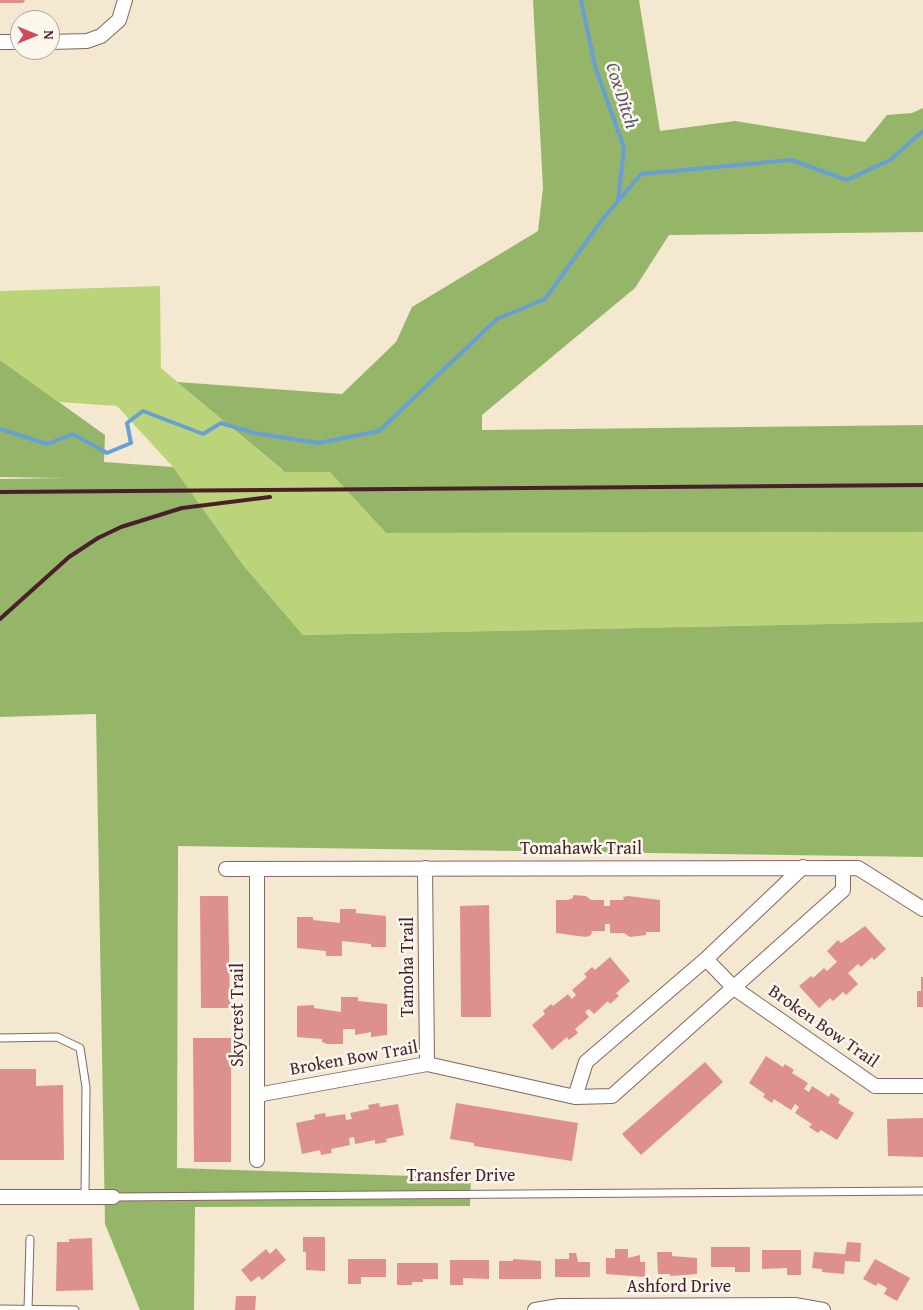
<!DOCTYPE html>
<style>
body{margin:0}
#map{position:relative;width:923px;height:1310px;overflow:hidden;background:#f4e8d0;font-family:"Gentium Book Plus",serif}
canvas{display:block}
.north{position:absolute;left:10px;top:10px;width:50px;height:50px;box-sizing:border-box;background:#fbf7ec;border:1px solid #b4a19f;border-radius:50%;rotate:90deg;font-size:14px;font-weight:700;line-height:20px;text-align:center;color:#4a1f2b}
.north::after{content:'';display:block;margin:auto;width:18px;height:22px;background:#d1495b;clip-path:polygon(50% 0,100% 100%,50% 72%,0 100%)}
</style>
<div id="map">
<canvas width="923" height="1310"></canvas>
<div class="north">N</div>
</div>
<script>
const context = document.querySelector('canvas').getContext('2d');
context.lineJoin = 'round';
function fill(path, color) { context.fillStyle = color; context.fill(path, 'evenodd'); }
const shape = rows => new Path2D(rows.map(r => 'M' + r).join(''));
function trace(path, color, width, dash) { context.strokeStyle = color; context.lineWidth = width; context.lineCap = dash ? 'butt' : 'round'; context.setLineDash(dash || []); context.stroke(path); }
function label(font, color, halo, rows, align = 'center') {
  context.font = font + ' "Gentium Book Plus",serif'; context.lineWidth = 5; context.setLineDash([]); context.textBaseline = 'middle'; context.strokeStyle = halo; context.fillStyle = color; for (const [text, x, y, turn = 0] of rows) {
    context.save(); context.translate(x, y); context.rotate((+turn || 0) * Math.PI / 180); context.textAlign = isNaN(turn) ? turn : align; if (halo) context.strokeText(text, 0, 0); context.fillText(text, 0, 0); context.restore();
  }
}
const green = shape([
 [160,286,161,368,282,470,330,471,386,533,923,532,923,622,303,635,243,565,173,467,117,406,59,402,0,360,0,291]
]);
const forest = shape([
 [533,0,639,0,660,131,735,121,865,142,887,115,912,113,923,108,923,232,669,235,635,288,482,415,482,430,923,425,923,532,386,533,330,472,285,472,177,382,342,394,396,342,412,307,538,231,543,188],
 [0,360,105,435,104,462,173,467,243,565,303,635,923,622,923,857,178,846,177,1168,471,1178,470,1206,195,1207,194,1310,140,1310,105,1224,96,714,0,717,0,479,65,478,0,477]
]);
const stream = shape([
 [581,0,595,66,624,148,618,201],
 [0,429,47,444,73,434,107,453,131,443,127,423,143,411,203,434,221,423,254,433,318,443,379,431,497,319,545,299,602,220,641,174,791,160,847,180,890,160,923,131]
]);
const building = shape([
 [0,0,25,0,23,3,0,3],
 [573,895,586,896,591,900,604,900,604,906,610,906,610,900,624,900,623,897,628,896,660,900,660,932,646,932,646,935,630,937,624,933,610,933,610,924,605,924,605,931,592,931,591,935,586,937,556,933,556,900,568,900,573,898],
 [200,896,228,896,230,1008,201,1008],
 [489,905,491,1017,461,1017,460,906],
 [340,909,356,909,356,913,386,916,386,947,371,947,371,944,342,941,342,956,326,956,326,951,297,948,297,917,313,917,313,920,340,923],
 [865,926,886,949,874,960,872,957,861,967,858,964,848,973,858,984,846,995,843,992,833,1001,830,998,819,1008,799,986,811,976,813,978,824,968,827,971,837,962,827,951,838,940,841,943],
 [610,957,630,981,616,993,619,996,610,1004,608,1001,594,1014,589,1009,585,1012,589,1017,575,1029,578,1033,569,1040,567,1037,552,1050,532,1025,545,1014,543,1011,551,1004,553,1006,568,994,572,999,576,995,572,990,587,977,584,974,592,967,595,970],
 [921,977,923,977,923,1007,917,1007,917,991,921,991],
 [341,997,358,997,358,1001,387,1004,387,1035,371,1037,371,1032,355,1035,355,1029,343,1029,343,1044,327,1044,322,1042,322,1039,297,1037,297,1006,314,1005,314,1008,341,1012],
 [193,1038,231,1038,231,1162,194,1162],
 [766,1056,783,1067,785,1064,794,1070,792,1073,808,1083,804,1089,809,1092,812,1086,829,1097,831,1093,840,1099,838,1103,854,1113,837,1140,821,1130,818,1133,809,1127,812,1124,795,1113,799,1107,795,1104,791,1110,774,1099,772,1103,763,1097,765,1094,749,1083],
 [705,1062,723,1082,641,1155,622,1134],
 [0,1069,36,1069,36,1086,63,1085,64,1160,0,1160],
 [379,1103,380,1107,398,1104,404,1135,386,1139,387,1142,375,1144,375,1140,355,1144,354,1137,349,1138,350,1145,331,1149,332,1153,321,1155,320,1150,302,1154,296,1123,315,1119,314,1115,325,1113,326,1117,345,1114,346,1120,352,1119,350,1113,369,1109,368,1105],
 [456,1103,578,1123,572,1161,474,1146,474,1143,450,1139],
 [923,1118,923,1157,888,1156,887,1119],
 [303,1237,325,1237,325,1271,306,1270,306,1252,303,1252],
 [92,1238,93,1290,56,1291,57,1242,69,1242,69,1239],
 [847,1242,861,1243,860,1262,845,1261,844,1274,822,1272,822,1269,812,1268,814,1252,845,1254],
 [711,1247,750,1247,750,1272,735,1272,735,1267,711,1267],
 [276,1248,286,1260,262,1280,259,1276,251,1282,241,1270,266,1249,270,1254],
 [615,1249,628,1249,628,1258,640,1255,640,1262,645,1262,645,1277,606,1274,606,1258,615,1258],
 [762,1250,801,1250,801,1275,787,1275,787,1268,762,1269],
 [657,1252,672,1252,672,1256,697,1258,697,1274,670,1276,670,1274,658,1274],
 [569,1253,576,1253,578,1262,590,1262,590,1277,555,1277,555,1259,569,1259],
 [348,1259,386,1259,386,1277,361,1277,361,1284,348,1284],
 [513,1259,541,1261,541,1279,499,1279,499,1261,513,1261],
 [875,1259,910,1278,897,1301,884,1294,887,1288,878,1283,876,1286,863,1279],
 [450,1260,489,1260,489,1279,463,1278,463,1285,450,1285],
 [397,1263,438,1263,438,1279,423,1279,423,1282,412,1282,412,1285,397,1285],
 [236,1296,256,1296,255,1310,235,1310]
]);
const lane = shape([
 [0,1038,57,1037,80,1048,86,1087,85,1197],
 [113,1197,923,1191],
 [0,1309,75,1310],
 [28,1309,30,1239]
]);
const street = shape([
 [0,42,20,42],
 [50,42,87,41,101,36,119,20,125,0],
 [425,868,427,1064],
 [226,869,858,868,923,909],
 [257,869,257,1160],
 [706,959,734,988,875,1086,923,1086],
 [257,1095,427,1064,575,1097,612,1096,843,890,843,868],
 [575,1097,586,1062,706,959,803,867],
 [0,1197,113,1197],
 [535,1310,559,1306,795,1305,823,1310]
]);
const rail = shape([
 [0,492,923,485],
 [0,619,69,557,98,538,121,527,182,508,270,497]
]);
const streetNames = [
 ["Tomahawk Trail",581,849],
 ["Tamoha Trail",408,967,-90],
 ["Skycrest Trail",238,1015,-90],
 ["Broken Bow Trail",823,1027,35],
 ["Broken Bow Trail",354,1059,-10],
 ["Transfer Drive",461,1176],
 ["Ashford Drive",679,1287]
];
const waterNames = [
 ["Cox Ditch",621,96,72]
];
fill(green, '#bcd479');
fill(forest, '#95b669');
trace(stream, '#689fd5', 4);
fill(building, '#de908c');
trace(lane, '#866565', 9);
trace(street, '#866565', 16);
trace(lane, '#fff', 7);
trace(street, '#fff', 14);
trace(rail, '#4a1f2b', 4);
label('18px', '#4a1f2b', '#fbf7ec', streetNames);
label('italic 19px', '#56526f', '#fbf7ec', waterNames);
</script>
